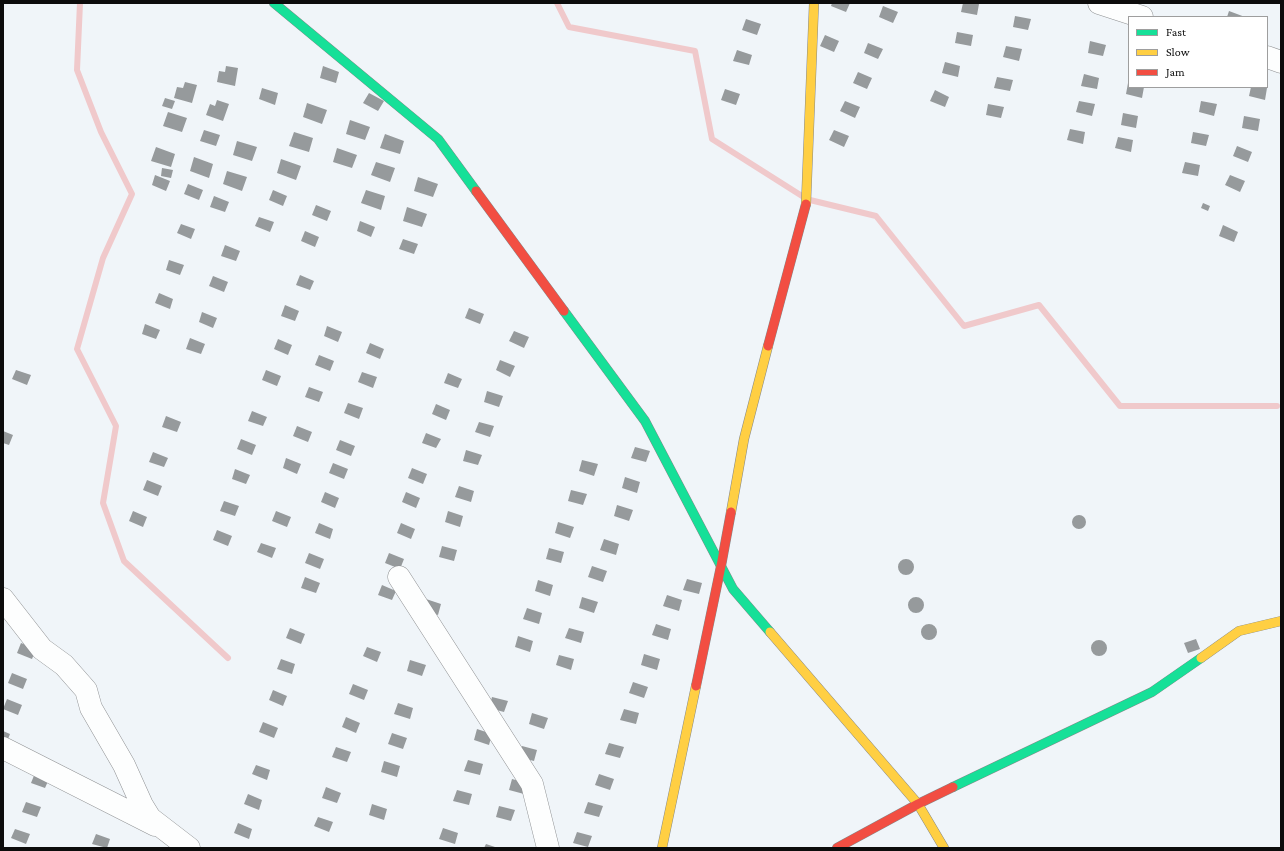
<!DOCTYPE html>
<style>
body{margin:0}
#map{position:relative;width:1284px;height:851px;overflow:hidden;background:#f0f5f9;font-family:"Crimson Pro",serif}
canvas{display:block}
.frame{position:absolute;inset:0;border:4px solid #0c0c0c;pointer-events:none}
.legend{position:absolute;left:1128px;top:16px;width:140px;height:72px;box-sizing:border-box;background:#fff;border:1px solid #9e9e9e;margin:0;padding:5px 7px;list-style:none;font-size:12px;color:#0c0c0c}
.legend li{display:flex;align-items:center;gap:8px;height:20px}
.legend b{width:20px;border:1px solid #9e9e9e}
</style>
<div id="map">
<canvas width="1284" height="851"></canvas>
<div class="frame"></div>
<ul class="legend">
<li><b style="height:5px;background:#16e098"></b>Fast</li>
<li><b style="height:5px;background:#ffcf43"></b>Slow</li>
<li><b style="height:5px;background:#f24e42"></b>Jam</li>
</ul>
</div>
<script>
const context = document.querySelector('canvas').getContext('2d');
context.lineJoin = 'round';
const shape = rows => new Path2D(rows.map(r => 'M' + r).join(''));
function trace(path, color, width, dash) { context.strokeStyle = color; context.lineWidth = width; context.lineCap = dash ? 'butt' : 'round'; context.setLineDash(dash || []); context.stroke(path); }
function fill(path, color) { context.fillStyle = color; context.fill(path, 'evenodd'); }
const stream = shape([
 [80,3,77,70,101,132,132,194,103,258,77,349,116,426,103,503,124,561,228,658],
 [557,3,569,27,695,51,712,139,802,196],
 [810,200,876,216,964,326,1039,305,1120,406,1277,406]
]);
const building = shape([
 [832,3,850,3,846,12,831,6],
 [963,3,979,4,977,15,961,12],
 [883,6,898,12,893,23,879,17],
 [1229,11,1245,17,1227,17],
 [1015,16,1031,19,1028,30,1013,27],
 [746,19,761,24,757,35,742,30],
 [957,32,973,35,971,46,955,43],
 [825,35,839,41,834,52,820,46],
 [1090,41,1106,45,1103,56,1088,53],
 [868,43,883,49,878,59,864,53],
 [1006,46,1022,49,1019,61,1003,57],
 [737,50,752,55,749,65,733,61],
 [945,62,960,66,958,77,942,73],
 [226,66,238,68,235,86,217,82,219,71,225,72],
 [323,66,339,72,336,83,320,78],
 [858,72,872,78,867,89,853,83],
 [1084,74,1099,78,1097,89,1081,86],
 [997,77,1013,80,1010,91,994,88],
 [185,82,197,85,192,103,174,98,177,87,183,88],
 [1128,83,1129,87,1144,87,1142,98,1126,94],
 [1251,87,1267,88,1265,100,1249,96],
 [262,88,278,93,275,105,259,99],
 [725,89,740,94,736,105,721,100],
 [935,90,949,97,945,107,930,101],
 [369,93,384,101,378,111,363,103],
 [165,98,175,101,172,109,162,106],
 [217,100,229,104,223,121,206,115,210,104,215,106],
 [845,101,860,107,855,118,840,111],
 [1079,101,1095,104,1092,116,1076,112],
 [1201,101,1217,104,1214,116,1199,112],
 [307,103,327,110,322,124,303,117],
 [988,104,1004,107,1001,118,986,115],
 [168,112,187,118,182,132,163,126],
 [1123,113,1138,116,1136,128,1121,125],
 [1244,116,1260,119,1258,131,1242,128],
 [350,120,370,127,365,140,346,134],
 [1070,129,1085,132,1083,144,1067,140],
 [204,130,220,135,216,146,200,141],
 [834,130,849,136,844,147,829,140],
 [294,132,313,138,309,152,289,146],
 [1193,132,1209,135,1206,146,1191,143],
 [385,134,404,141,400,154,380,148],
 [1118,137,1133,140,1131,152,1115,148],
 [237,141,257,147,252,161,233,155],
 [1237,146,1252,152,1248,162,1233,156],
 [156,147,175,154,171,167,151,161],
 [337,148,357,155,352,168,333,162],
 [194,157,213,164,209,178,190,171],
 [281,159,301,166,296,180,277,173],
 [376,162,395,168,390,182,371,175],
 [1185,162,1200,165,1198,176,1182,173],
 [162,168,173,170,171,178,161,176],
 [227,171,247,177,242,191,223,184],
 [155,175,170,181,166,191,152,185],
 [1230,175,1245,181,1240,192,1225,185],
 [418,177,438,184,433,197,414,191],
 [188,184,203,190,199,200,184,194],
 [273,190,287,196,283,206,269,200],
 [366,190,385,196,381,210,361,203],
 [214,196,229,202,225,212,210,207],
 [1203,203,1210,206,1208,211,1201,208],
 [316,205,331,211,327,221,312,215],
 [407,207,427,214,422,227,403,221],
 [259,217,274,222,270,232,255,226],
 [360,221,375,227,371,237,357,231],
 [181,224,195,229,191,239,177,233],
 [1223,225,1238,232,1234,242,1219,236],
 [305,231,319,237,315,247,301,241],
 [403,239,418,244,414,254,399,249],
 [225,245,240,251,236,261,221,256],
 [169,260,184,265,180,275,166,270],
 [300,275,314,281,310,290,296,285],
 [213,276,228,282,224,292,209,286],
 [159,293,173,299,170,309,155,303],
 [285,305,299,311,295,321,281,316],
 [469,308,484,314,480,324,465,318],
 [202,312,217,318,213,328,199,322],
 [145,324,160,330,156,339,142,334],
 [327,326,342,332,338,342,324,336],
 [514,331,529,337,524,348,509,341],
 [190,338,205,344,201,354,186,349],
 [278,339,292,345,288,355,274,349],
 [370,343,384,349,380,359,366,353],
 [319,355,334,361,330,371,315,365],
 [500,360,515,366,510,377,496,370],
 [16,370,31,375,27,385,12,379],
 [266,370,281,376,277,386,262,380],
 [362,372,377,377,373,388,358,382],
 [448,373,462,379,458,388,444,383],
 [309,387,323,392,319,402,305,397],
 [487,391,503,396,499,407,484,402],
 [348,403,363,408,359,419,344,413],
 [436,404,450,410,446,420,432,414],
 [252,411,267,417,263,426,248,421],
 [166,416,181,422,177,432,162,427],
 [479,422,494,426,490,437,475,432],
 [297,426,312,432,308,442,293,436],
 [3,431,13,435,9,445,3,443],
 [426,433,441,439,436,448,422,443],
 [241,439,256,445,252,455,237,449],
 [340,440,355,446,351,456,336,450],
 [635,447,650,451,646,462,631,458],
 [466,450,482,455,478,465,463,461],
 [153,452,168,458,164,467,149,462],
 [286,458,301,464,297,474,283,468],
 [582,460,598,464,594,476,579,471],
 [333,463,348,469,344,479,329,473],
 [412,468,427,474,423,484,408,478],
 [235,469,250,475,246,484,232,479],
 [625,477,640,482,637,493,622,488],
 [147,480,162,486,158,496,143,490],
 [459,486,474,491,471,502,455,497],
 [571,490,587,494,583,505,568,501],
 [325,492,339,498,335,508,321,502],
 [406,492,420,498,416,508,402,502],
 [224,501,239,506,235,516,220,511],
 [617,505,633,510,629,521,614,516],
 [133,511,147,517,143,527,129,521],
 [276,511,291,517,287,527,272,521],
 [448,511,463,516,460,527,445,522],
 '1072 522a7 7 0 1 1 14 0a7 7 0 1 1-14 0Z',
 [558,522,574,527,570,538,555,533],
 [319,523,333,529,330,539,315,533],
 [401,523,415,529,411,539,397,533],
 [217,530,232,536,228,546,213,540],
 [604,539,619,544,616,555,600,550],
 [261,543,276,548,272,558,257,552],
 [442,546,457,550,454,561,439,557],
 [549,548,564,552,561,563,546,559],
 [309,553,324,559,320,569,305,563],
 [389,553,404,559,400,569,385,563],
 '898 567a8 8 0 1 1 16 0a8 8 0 1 1-16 0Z',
 [592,566,607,571,603,582,588,577],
 [305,577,320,583,316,593,301,588],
 [687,579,702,583,699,594,683,590],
 [538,580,553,585,550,596,535,591],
 [382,585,396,591,392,600,378,595],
 [667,595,682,600,679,611,663,606],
 [582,597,598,602,594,613,579,608],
 '908 605a8 8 0 1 1 16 0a8 8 0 1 1-16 0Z',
 [426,599,441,604,438,615,423,610],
 [527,608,542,613,539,624,523,619],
 [656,624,671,629,668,640,652,635],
 '921 632a8 8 0 1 1 16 0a8 8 0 1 1-16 0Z',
 [290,628,305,634,301,644,286,638],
 [569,628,584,632,581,643,565,638],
 [518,636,533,641,530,652,515,647],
 [1196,639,1200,649,1188,653,1184,643],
 '1091 648a8 8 0 1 1 16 0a8 8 0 1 1-16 0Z',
 [21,643,36,649,32,659,17,653],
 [367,647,381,652,377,662,363,656],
 [644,654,660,659,657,670,641,665],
 [559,655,574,659,571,670,556,665],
 [281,659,295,664,292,674,277,669],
 [410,660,426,665,422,676,407,671],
 [12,673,27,679,23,689,8,683],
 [633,682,648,687,644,698,629,693],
 [353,684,368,690,364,700,349,694],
 [273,690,287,696,283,706,269,700],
 [492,697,508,701,504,712,489,708],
 [7,699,22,705,18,715,3,709],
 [398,703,413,708,410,719,394,714],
 [624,709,639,713,636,724,620,720],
 [532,713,548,718,544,729,529,724],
 [346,717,360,723,356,733,342,727],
 [263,722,278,728,274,738,259,732],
 [477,729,492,734,489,745,474,740],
 [3,731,10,734,6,744,3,743],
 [392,733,407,738,403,749,388,744],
 [609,743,624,747,620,758,605,754],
 [522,746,537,750,534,761,518,757],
 [336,747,351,752,347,762,332,757],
 [468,760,483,764,480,775,464,771],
 [384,761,400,766,397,777,381,772],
 [256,765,270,770,267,780,252,774],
 [35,773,49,779,45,788,31,783],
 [599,774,614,779,610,790,595,785],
 [512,779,527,783,524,794,509,790],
 [326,787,341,793,337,803,322,798],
 [457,790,472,794,469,805,453,801],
 [248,794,262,800,259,810,244,804],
 [26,802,41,807,37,817,22,812],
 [588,802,603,806,599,817,584,813],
 [372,804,387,809,384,820,369,815],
 [499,806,515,810,511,821,496,817],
 [318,817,333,822,329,832,314,826],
 [238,823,252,829,249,839,234,833],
 [443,828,458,833,455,844,439,839],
 [15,829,30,834,26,844,11,838],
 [577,832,592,836,588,847,573,843],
 [96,834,110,839,107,848,92,844],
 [486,844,498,848,484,848]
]);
const street = shape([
 [1099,3,1142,17],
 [1267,57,1281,62],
 [399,577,532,784,548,848],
 [3,599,42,649,64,665,86,690,91,708,124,765,142,805,150,818,189,848],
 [3,748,155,825]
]);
const fast = shape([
 [274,3,438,139,476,191],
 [564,311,645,421,733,589,770,632],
 [953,787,1152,692,1201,658]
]);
const slow = shape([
 [806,204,814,3],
 [731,512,744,439,768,346],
 [770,632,918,804,944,848],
 [1201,658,1239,631,1281,621],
 [662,848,696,686]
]);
const jam = shape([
 [476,191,564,311],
 [768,346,806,204],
 [696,686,721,566,731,512],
 [837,848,918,804,953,787]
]);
trace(stream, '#f0c9cb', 6);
fill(building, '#969a9c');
trace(street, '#8f9193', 23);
trace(fast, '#858889', 10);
trace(slow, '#858889', 10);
trace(jam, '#858889', 10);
trace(street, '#fdfefe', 22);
trace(fast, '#16e098', 9);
trace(slow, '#ffcf43', 9);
trace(jam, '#f24e42', 9);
</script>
